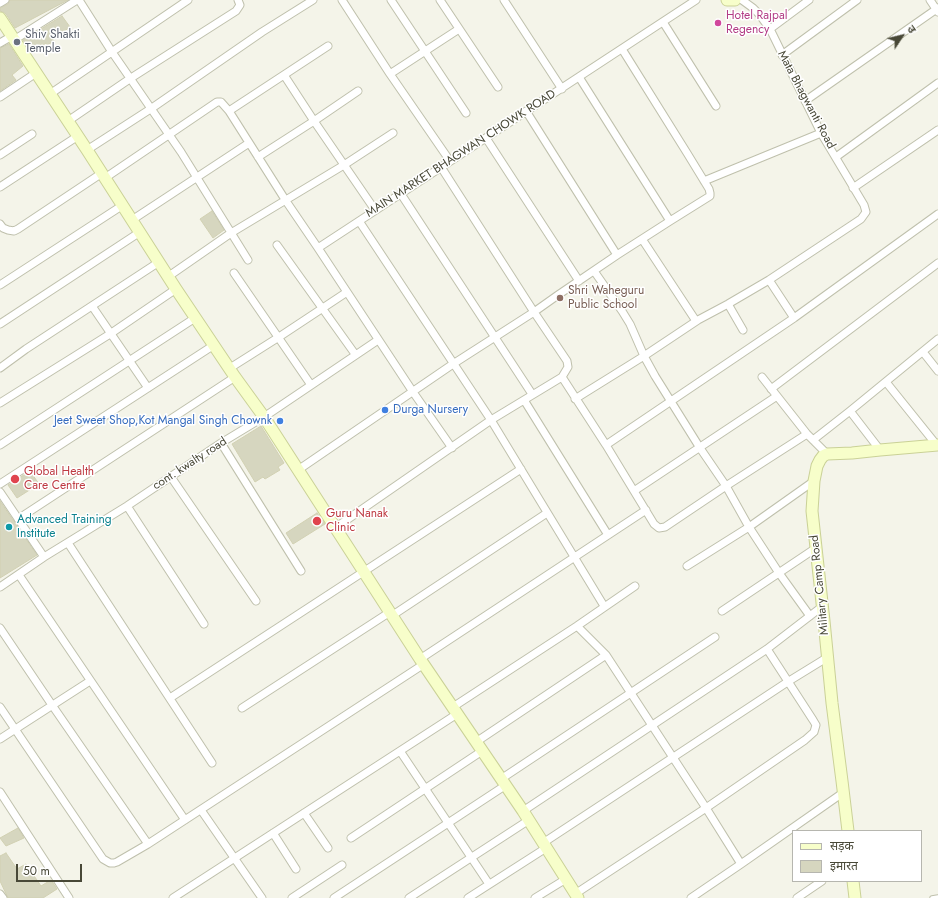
<!DOCTYPE html>
<meta charset="utf-8">
<style>
body{margin:0}
#map{position:relative;width:938px;height:898px;overflow:hidden;background:#f4f4e9;font-family:Jost,"Noto Sans Devanagari",sans-serif}
canvas{display:block}
.legend{position:absolute;left:792px;top:830px;width:130px;height:52px;box-sizing:border-box;background:#fff;border:1px solid #b6b6af;margin:0;padding:5px 7px;list-style:none;font-size:12px;color:#484837}
.legend li{display:flex;align-items:center;gap:8px;height:20px}
.legend b{width:20px;border:1px solid #b6b6af}
.north{position:absolute;left:882px;top:16px;width:40px;height:40px;-webkit-text-stroke:3px #fff;paint-order:stroke;rotate:55deg;font-size:11px;font-weight:700;line-height:16px;text-align:center;color:#484837}
.north::after{content:'';display:block;margin:auto;width:14px;height:18px;background:#484837;clip-path:polygon(50% 0,100% 100%,50% 72%,0 100%)}
.scale{position:absolute;left:16px;top:864px;width:66px;height:18px;box-sizing:border-box;border:2px solid #484837;border-top:0;padding-left:5px;font-size:12px;line-height:14px;white-space:nowrap;color:#484837;-webkit-text-stroke:3px #fff;paint-order:stroke}
</style>
<div id="map">
<canvas width="938" height="898"></canvas>
<ul class="legend">
<li><b style="height:5px;background:#f7feca"></b>सड़क</li>
<li><b style="height:11px;background:#d6d6bf"></b>इमारत</li>
</ul>
<div class="north">उ</div>
<div class="scale">50 m</div>
</div>
<script>
const context = document.querySelector('canvas').getContext('2d');
context.lineJoin = 'round';
function fill(path, color) { context.fillStyle = color; context.fill(path, 'evenodd'); }
const shape = rows => new Path2D(rows.map(r => 'M' + r).join(''));
function trace(path, color, width, dash) { context.strokeStyle = color; context.lineWidth = width; context.lineCap = dash ? 'butt' : 'round'; context.setLineDash(dash || []); context.stroke(path); }
function label(font, color, halo, rows, align = 'center') {
  context.font = font + ' Jost,sans-serif'; context.lineWidth = 3; context.setLineDash([]); context.textBaseline = 'middle'; context.strokeStyle = halo; context.fillStyle = color; for (const [text, x, y, turn = 0] of rows) {
    context.save(); context.translate(x, y); context.rotate((+turn || 0) * Math.PI / 180); context.textAlign = isNaN(turn) ? turn : align; if (halo) context.strokeText(text, 0, 0); context.fillText(text, 0, 0); context.restore();
  }
}
const building = shape([
 [10,0,68,0,15,28,6,14,3,12,0,11,0,8,8,4,10,0],
 [62,16,70,27,60,34,61,36,52,38,54,41,47,45,46,43,31,53,23,40,62,16],
 [9,44,23,66,12,75,16,80,0,91,0,48,9,44],
 [212,211,224,230,213,238,200,219,212,211],
 [261,426,284,463,278,467,280,470,265,479,263,477,255,482,232,444,261,426],
 [30,471,39,484,17,498,8,485,30,471],
 [0,501,37,555,0,578,0,501],
 [317,513,325,524,293,544,286,533,317,513],
 [18,828,24,838,6,846,0,838,18,828],
 [6,853,17,869,26,864,41,886,51,880,57,889,43,898,8,898,0,881,0,856,6,853]
]);
const lane = shape([
 [932,898,938,897]
]);
const street = shape([
 [79,0,112,52,181,152,248,260],
 [342,0,390,74,450,161],
 [391,0,466,113],
 [440,0,498,87],
 [504,0,562,89],
 [930,0,938,12],
 [0,3,5,0],
 [663,22,716,106],
 [770,29,809,0],
 [14,40,77,0],
 [0,43,12,36],
 [782,55,857,0],
 [390,74,459,29],
 [284,75,314,121,375,210],
 [579,77,670,221],
 [50,94,188,0],
 [0,97,36,73],
 [805,101,938,8],
 [229,111,328,46],
 [526,111,617,255],
 [68,121,131,78,236,11,240,5,238,0],
 [486,138,579,281],
 [87,150,152,108,262,32,313,0],
 [0,155,32,134],
 [258,157,314,121,358,91],
 [836,157,938,83],
 [441,167,534,312,567,361,568,367,562,377],
 [105,178,217,102,221,102,229,111,286,201,318,248],
 [704,181,821,133],
 [0,187,78,136],
 [853,188,938,130],
 [401,194,532,394],
 [132,220,249,143],
 [359,221,491,420,604,606],
 [0,224,3,228,8,230,14,231,18,229,102,173],
 [642,239,696,321],
 [277,245,355,354],
 [594,271,622,311,630,324,644,356,655,376,700,448,726,486,807,434],
 [234,273,311,385],
 [169,276,231,233,344,165,393,133],
 [769,280,794,318],
 [0,285,123,205],
 [728,304,743,330],
 [92,306,148,388],
 [0,324,140,232],
 [923,352,938,371],
 [0,368,26,349,159,262],
 [230,368,279,337,347,292],
 [762,377,807,434,827,454],
 [886,382,935,443],
 [771,389,938,263],
 [575,399,644,356,698,320,728,304,769,280,861,219,866,212,864,205,821,133,770,29,759,14,753,8,742,0],
 [524,400,608,535],
 [0,403,110,334,176,289],
 [850,411,880,450],
 [813,440,850,411,938,339],
 [221,443,301,571],
 [0,445,195,318],
 [606,445,794,318,938,214],
 [452,448,413,392,318,248,696,0],
 [298,470,453,364,534,312,558,295,617,255,670,221,710,196,710,193,709,189,687,153,622,49],
 [171,477,256,601],
 [0,484,214,345],
 [634,491,777,396],
 [0,492,44,557],
 [127,506,204,624],
 [18,519,235,377],
 [335,528,491,420,562,377,606,445,654,524,659,528,665,527,726,486,749,527,779,573,810,616],
 [68,543,212,763],
 [687,566,749,527,814,481],
 [19,575,185,820],
 [0,587,44,557,127,506,221,443,264,417,378,340],
 [722,611,816,548],
 [393,615,547,513],
 [577,626,606,655,706,808,741,864],
 [0,628,52,705,148,844],
 [420,659,646,510],
 [170,698,521,469],
 [0,707,103,859,110,863,114,863,117,862,148,844,424,664],
 [453,707,577,626,635,586],
 [242,708,390,612],
 [0,739,90,681],
 [476,742,606,655],
 [400,751,489,884],
 [501,779,715,637],
 [0,792,69,898],
 [201,810,262,898],
 [523,811,767,649,819,609],
 [304,813,328,848],
 [273,833,296,869],
 [351,838,482,751],
 [543,843,789,681,828,657],
 [0,894,3,898],
 [575,894,706,808,805,740,814,732,816,725,813,720,767,649],
 [173,898,457,714],
 [292,898,342,865],
 [334,898,506,785],
 [409,898,529,820],
 [468,898,546,848],
 [535,898,566,879],
 [691,898,741,864,844,792],
 [797,898,822,881]
]);
const secondary = shape([
 [727,0,735,0],
 [0,18,87,150,176,289,235,377,264,417,420,659,523,811,578,898],
 [848,831,842,781,832,703,824,621,812,511,814,481,817,466,820,460,823,456,827,454,852,453,880,450,938,445],
 [853,881,855,898]
]);
const markers = [
 [718,23,4,"#d1479c"],
 [17,42,4,"#6b7280"],
 [560,298,4,"#8d6e63"],
 [385,410,4,"#3f7fe0"],
 [280,421,4,"#3f7fe0"],
 [15,479,5,"#e0444e"],
 [317,521,5,"#e0444e"],
 [9,527,4,"#0f9aa8"]
];
const hotelNames = [
 ["Hotel Rajpal",726,16],
 ["Regency",726,30]
];
const worshipNames = [
 ["Shiv Shakti",25,35],
 ["Temple",25,49]
];
const streetNames = [
 ["Mata Bhagwanti Road",806,100,62],
 ["MAIN MARKET BHAGWAN CHOWK ROAD",461,154,-33],
 ["cont. kwalty road",190,464,-33],
 ["Military Camp Road",820,585,-96]
];
const educationNames = [
 ["Shri Waheguru",568,291],
 ["Public School",568,305]
];
const shopNames = [
 ["Durga Nursery",393,410],
 ["Jeet Sweet Shop,Kot Mangal Singh Chownk",272,421,"right"]
];
const healthNames = [
 ["Global Health",24,472],
 ["Care Centre",24,486],
 ["Guru Nanak",326,514],
 ["Clinic",326,528]
];
const cultureNames = [
 ["Advanced Training",17,520],
 ["Institute",17,534]
];
fill(building, '#d6d6bf');
trace(building, '#d1d0b2', 1);
trace(lane, '#bfc0ac', 5.5);
trace(street, '#bfc0ac', 9);
trace(secondary, '#cad197', 13);
trace(lane, '#fff', 3.5);
trace(street, '#fff', 7);
trace(secondary, '#f7feca', 11);
for (const [x, y, r, color] of markers) { const dot = new Path2D(); dot.arc(x, y, r, 0, 2 * Math.PI); context.fillStyle = color; context.fill(dot); trace(dot, '#fff', 1.5); }
label('12px', '#b23c85', '#fff', hotelNames, 'left');
label('12px', '#5b616d', '#fff', worshipNames, 'left');
label('12px', '#484837', '#fff', streetNames);
label('12px', '#785e54', '#fff', educationNames, 'left');
label('12px', '#366cbe', '#fff', shopNames, 'left');
label('12px', '#be3a42', '#fff', healthNames, 'left');
label('12px', '#0d838f', '#fff', cultureNames, 'left');
</script>
